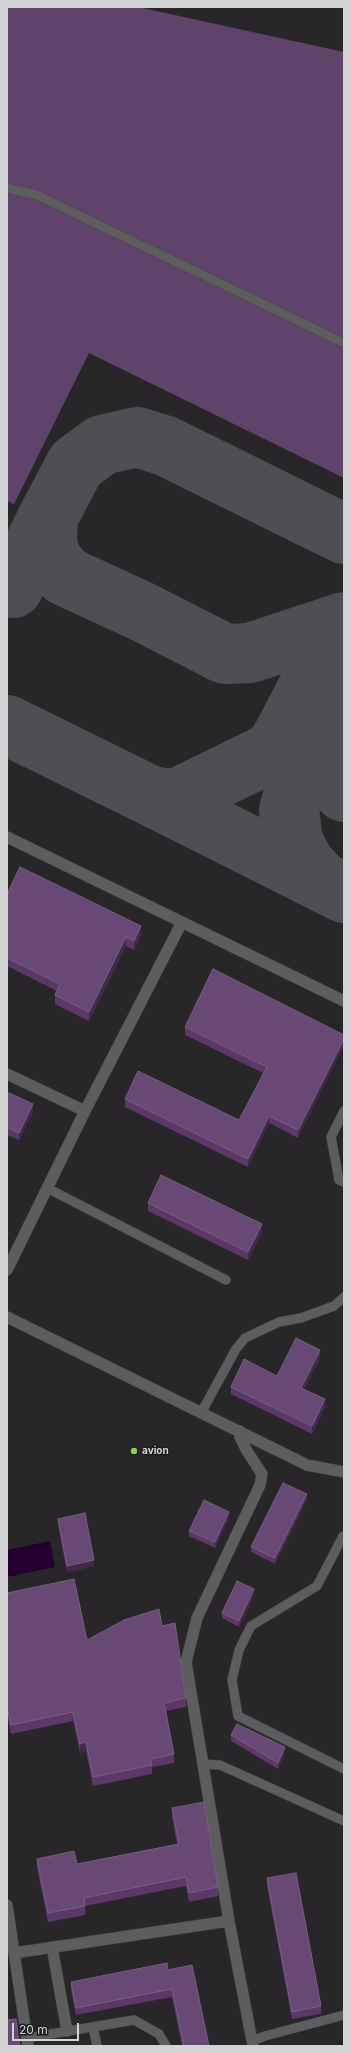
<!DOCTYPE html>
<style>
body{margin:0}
#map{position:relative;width:351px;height:2053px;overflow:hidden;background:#282629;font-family:Inter,sans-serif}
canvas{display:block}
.frame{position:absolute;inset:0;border:8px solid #d3d2d4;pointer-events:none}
.scale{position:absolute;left:12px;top:2023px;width:67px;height:18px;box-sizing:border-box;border:2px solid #d3d2d4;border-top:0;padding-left:5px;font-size:12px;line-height:14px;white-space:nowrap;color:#d3d2d4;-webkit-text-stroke:3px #1e1d1f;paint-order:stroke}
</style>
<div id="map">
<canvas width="351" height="2053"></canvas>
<div class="frame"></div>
<div class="scale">20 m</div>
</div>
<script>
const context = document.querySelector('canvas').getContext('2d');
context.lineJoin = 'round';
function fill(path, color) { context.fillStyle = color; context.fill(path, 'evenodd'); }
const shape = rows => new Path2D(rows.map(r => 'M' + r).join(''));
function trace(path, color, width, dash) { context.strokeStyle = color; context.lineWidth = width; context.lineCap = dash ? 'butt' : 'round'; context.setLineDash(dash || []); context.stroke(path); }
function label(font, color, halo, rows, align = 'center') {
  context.font = font + ' Inter,sans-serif'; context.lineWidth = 3; context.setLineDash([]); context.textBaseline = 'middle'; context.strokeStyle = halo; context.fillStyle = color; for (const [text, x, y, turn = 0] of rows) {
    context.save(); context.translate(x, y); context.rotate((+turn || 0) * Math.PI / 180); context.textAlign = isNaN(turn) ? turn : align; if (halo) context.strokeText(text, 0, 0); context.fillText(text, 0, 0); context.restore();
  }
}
const green = shape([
 [7,7,138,7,344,52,344,478,89,353,14,504,7,501]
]);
const water = shape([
 [50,1541,55,1567,7,1577,7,1550]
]);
const taxiway = shape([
 [344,534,166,446,137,437,102,445,76,464,48,517,47,542,51,558,65,576,143,612,225,654,250,653,344,622],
 [13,588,48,517],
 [334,711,324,741,328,770,344,792],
 [7,725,149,795,168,799,182,796,272,752,280,741,333,640,344,630],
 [149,795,344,893],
 [321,881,304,863,293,841,289,810,296,786,332,712]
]);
const service = shape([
 [7,188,37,195,344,343],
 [344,1111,331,1137,339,1180,344,1182],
 [47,1188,226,1280],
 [201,1413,236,1349,245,1338,279,1322,301,1318,334,1306,344,1297],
 [343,1536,317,1586,251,1626,239,1650,232,1680,238,1716,344,1769],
 [203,1764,220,1765,344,1821],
 [93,2027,97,2046],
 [27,2038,134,2020,159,2034,166,2046],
 [252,2041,265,2036,344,2015]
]);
const minor = shape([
 [7,837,344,1001],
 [7,1074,85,1111],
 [7,1270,85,1111,182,922],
 [7,1317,307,1465,344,1472],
 [240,1431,240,1437,247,1451,262,1474,260,1485,197,1618,186,1662,229,1921,253,2046],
 [7,1905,28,2046],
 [52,1947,67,2031],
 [14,1953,229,1921]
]);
const wall = shape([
 [7,894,141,935,134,950,126,946,89,1021,55,1004,55,995,57,991,7,966],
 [185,1027,344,1035,298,1138,269,1123,248,1167,125,1107,125,1099,239,1120,263,1073,185,1035],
 [7,1092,33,1112,19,1140,7,1135],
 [148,1203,262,1232,248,1260,148,1211],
 [320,1358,304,1389,325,1407,312,1434,231,1394,231,1387,277,1376],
 [307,1500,275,1564,251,1552,251,1547],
 [229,1517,215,1548,189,1536,189,1531],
 [58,1519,94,1566,67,1572,58,1524],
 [7,1593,87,1640,162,1626,186,1698,186,1707,166,1711,174,1754,174,1763,152,1767,152,1774,93,1786,86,1751,80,1753,73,1721,11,1734,7,1714],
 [254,1595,239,1627,222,1618,222,1613],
 [231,1735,285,1752,278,1769,231,1741],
 [172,1808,218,1887,218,1896,189,1902,186,1886,85,1906,85,1915,48,1922,37,1868,37,1859,77,1864,177,1844,172,1817],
 [267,1878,321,2006,321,2014,292,2019,267,1886],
 [168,1970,209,2046,182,2046,172,1997,76,2015,71,1990,71,1982],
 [7,1976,8,1983,8,1990,7,1990]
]);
const shadedWall = shape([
 [141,926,141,935,134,950,134,941],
 [126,937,126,946,89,1021,89,1012],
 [344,1039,344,1046,298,1138,298,1130],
 [33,1104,33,1112,19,1140,19,1133],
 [269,1116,269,1123,248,1167,248,1159],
 [262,1224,262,1232,248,1260,248,1252],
 [320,1350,320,1358,301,1395,301,1388],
 [325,1399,325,1407,312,1434,312,1426],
 [307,1494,307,1500,275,1564,275,1558],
 [229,1512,229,1517,215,1548,215,1542],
 [94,1560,94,1566,67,1572,67,1566],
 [254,1589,254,1595,239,1627,239,1621],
 [86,1742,86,1751,80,1753,80,1744],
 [285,1747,285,1752,278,1769,278,1763]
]);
const building = shape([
 [20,867,141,926,134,941,126,937,89,1012,55,995,60,984,7,958,7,894,20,867],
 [213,969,344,1035,344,1039,298,1130,269,1116,248,1159,125,1099,138,1071,239,1120,267,1067,185,1027,213,969],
 [7,1092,33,1104,19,1133,7,1127,7,1092],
 [161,1175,262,1224,248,1252,148,1203,161,1175],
 [296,1338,320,1350,301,1388,325,1399,312,1426,231,1387,244,1359,277,1376,296,1338],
 [283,1483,307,1494,275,1558,251,1547,283,1483],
 [204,1500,229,1512,215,1542,189,1531,204,1500],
 [85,1513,94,1560,67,1566,58,1519,85,1513],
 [74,1579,87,1640,124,1620,159,1609,162,1626,175,1623,186,1698,164,1703,174,1754,151,1759,152,1765,93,1777,86,1742,80,1744,73,1712,11,1725,7,1705,7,1593,74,1579],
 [237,1581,254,1589,239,1621,222,1613,237,1581],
 [237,1724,285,1747,278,1763,231,1735,237,1724],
 [204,1802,218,1887,189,1893,186,1877,84,1898,85,1906,48,1913,37,1859,74,1851,77,1864,179,1844,172,1808,204,1802],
 [296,1873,321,2006,292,2012,267,1878,296,1873],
 [167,1963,168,1970,192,1965,209,2046,184,2046,172,1989,76,2008,71,1982,167,1963],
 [16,2019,20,2046,7,2046,7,2020,16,2019]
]);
const markers = [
 [134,1451,4,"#7ed153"]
];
const poiNames = [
 ["avion",142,1451]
];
fill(green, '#60436b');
fill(water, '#250031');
trace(taxiway, '#504e52', 60);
trace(service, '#434244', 10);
trace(minor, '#434244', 12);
trace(service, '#5d5c5e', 9);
trace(minor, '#5d5c5e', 11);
fill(wall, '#5b3868');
fill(shadedWall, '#412a4a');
fill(building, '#684874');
trace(building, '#795e83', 1);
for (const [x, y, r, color] of markers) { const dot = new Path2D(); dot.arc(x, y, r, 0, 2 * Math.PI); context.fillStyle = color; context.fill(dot); trace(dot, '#1e1d1f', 1.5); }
label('bold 10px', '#d3d2d4', '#1e1d1f', poiNames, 'left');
</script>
